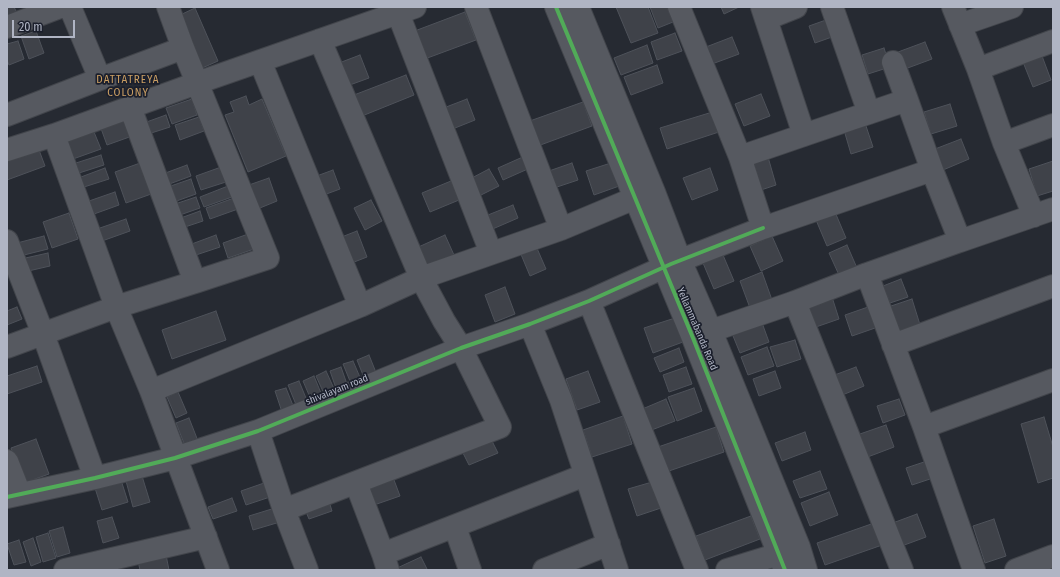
<!DOCTYPE html>
<style>
body{margin:0}
#map{position:relative;width:1060px;height:577px;overflow:hidden;background:#262a32;font-family:"Fira Sans Condensed",sans-serif}
canvas{display:block}
.frame{position:absolute;inset:0;border:8px solid #b0b5c4;pointer-events:none}
.scale{position:absolute;left:12px;top:20px;width:63px;height:18px;box-sizing:border-box;border:2px solid #b0b5c4;border-top:0;padding-left:5px;font-size:12px;line-height:14px;white-space:nowrap;color:#b0b5c4;-webkit-text-stroke:3px #1b1f2c;paint-order:stroke}
</style>
<div id="map">
<canvas width="1060" height="577"></canvas>
<div class="frame"></div>
<div class="scale">20 m</div>
</div>
<script>
const context = document.querySelector('canvas').getContext('2d');
context.lineJoin = 'round';
function fill(path, color) { context.fillStyle = color; context.fill(path, 'evenodd'); }
const shape = rows => new Path2D(rows.map(r => 'M' + r).join(''));
function trace(path, color, width, dash) { context.strokeStyle = color; context.lineWidth = width; context.lineCap = dash ? 'butt' : 'round'; context.setLineDash(dash || []); context.stroke(path); }
function label(font, color, halo, rows, align = 'center') {
  context.font = font + ' "Fira Sans Condensed",sans-serif'; context.lineWidth = 3.5; context.setLineDash([]); context.textBaseline = 'middle'; context.strokeStyle = halo; context.fillStyle = color; for (const [text, x, y, turn = 0] of rows) {
    context.save(); context.translate(x, y); context.rotate((+turn || 0) * Math.PI / 180); context.textAlign = isNaN(turn) ? turn : align; if (halo) context.strokeText(text, 0, 0); context.fillText(text, 0, 0); context.restore();
  }
}
const building = shape([
 [7,7,14,7,17,13,7,17,7,7],
 [616,7,648,7,658,33,631,43,616,7],
 [650,7,667,7,673,22,658,28,650,7],
 [721,7,739,7,724,14,721,7],
 [195,8,218,61,200,69,178,16,195,8],
 [465,12,476,40,422,60,412,32,465,12],
 [826,20,832,37,815,43,809,26,826,20],
 [36,31,44,53,29,59,21,36,36,31],
 [675,33,682,51,657,60,651,42,675,33],
 [732,37,739,54,712,64,706,47,732,37],
 [18,41,24,59,9,65,7,60,7,44,18,41],
 [925,42,932,59,905,69,898,52,925,42],
 [647,45,653,63,621,75,614,58,647,45],
 [884,48,890,67,868,74,862,55,884,48],
 [360,55,369,78,347,86,339,63,360,55],
 [1042,56,1051,80,1033,87,1023,62,1042,56],
 [657,65,663,83,631,95,624,77,657,65],
 [406,75,414,95,362,116,354,95,406,75],
 [761,94,770,116,744,126,735,104,761,94],
 [246,96,249,105,262,99,286,156,248,172,225,115,234,112,230,102,246,96],
 [192,99,197,115,172,124,166,108,192,99],
 [467,99,475,120,450,130,441,109,467,99],
 [583,102,592,126,535,147,527,122,583,102],
 [950,104,957,126,931,134,924,112,950,104],
 [719,110,725,130,667,149,660,128,719,110],
 [127,114,135,135,107,145,99,123,127,114],
 [166,115,170,127,145,135,141,124,166,115],
 [199,117,204,131,180,140,175,125,199,117],
 [865,123,873,147,851,154,844,130,865,123],
 [94,132,101,149,73,159,67,141,94,132],
 [961,139,969,159,943,170,935,149,961,139],
 [39,150,45,166,7,180,7,161,39,150],
 [101,155,104,165,79,173,76,163,101,155],
 [525,156,530,168,503,180,498,168,525,156],
 [768,157,776,185,758,191,750,163,768,157],
 [1053,161,1053,191,1037,196,1029,169,1053,161],
 [143,162,154,193,126,203,115,172,143,162],
 [614,162,622,185,594,195,586,171,614,162],
 [572,163,578,180,551,189,546,172,572,163],
 [187,165,191,176,164,186,160,175,187,165],
 [224,166,229,181,201,190,196,176,224,166],
 [105,168,109,179,84,187,81,177,105,168],
 [710,168,718,190,692,200,683,178,710,168],
 [489,169,499,186,475,198,466,181,489,169],
 [333,170,340,189,321,196,314,177,333,170],
 [269,178,277,201,255,210,246,186,269,178],
 [191,179,196,194,171,203,165,188,191,179],
 [451,181,459,200,430,212,422,193,451,181],
 [228,186,232,197,204,207,200,197,228,186],
 [115,192,119,205,94,214,89,201,115,192],
 [196,197,200,208,177,216,172,205,196,197],
 [234,198,238,209,210,219,206,208,234,198],
 [371,200,382,221,365,230,354,208,371,200],
 [513,205,518,218,488,231,483,217,513,205],
 [200,211,203,221,182,228,178,219,200,211],
 [835,212,846,238,827,246,816,220,835,212],
 [69,213,78,239,52,248,43,222,69,213],
 [126,219,130,231,102,241,97,229,126,219],
 [357,231,367,257,349,264,339,238,357,231],
 [251,233,257,248,228,258,223,243,251,233],
 [216,235,220,247,193,256,189,245,216,235],
 [445,235,454,255,423,269,414,249,445,235],
 [44,236,48,249,20,256,17,243,44,236],
 [772,236,783,261,761,271,750,246,772,236],
 [847,245,857,268,839,275,829,253,847,245],
 [536,246,546,269,530,276,520,252,536,246],
 [48,253,50,266,24,272,21,259,48,253],
 [723,255,734,281,714,289,703,263,723,255],
 [762,272,772,300,750,308,740,281,762,272],
 [901,279,908,297,890,303,883,286,901,279],
 [505,287,515,314,495,322,485,295,505,287],
 [832,297,839,319,813,328,806,306,832,297],
 [912,299,921,328,897,336,888,307,912,299],
 [871,306,878,327,852,336,845,315,871,306],
 [17,307,22,319,7,325,7,311,17,307],
 [216,311,226,340,172,359,162,330,216,311],
 [675,318,683,342,653,353,644,328,675,318],
 [761,320,769,342,740,353,731,331,761,320],
 [795,340,801,359,777,367,770,347,795,340],
 [767,347,774,366,748,375,741,357,767,347],
 [679,348,684,362,660,372,654,358,679,348],
 [369,355,377,375,365,380,357,360,369,355],
 [353,361,362,382,352,386,343,364,353,361],
 [37,366,42,382,7,394,7,376,37,366],
 [341,367,348,387,337,391,330,371,341,367],
 [686,367,692,384,669,392,663,375,686,367],
 [856,367,864,386,840,396,832,376,856,367],
 [326,371,336,393,326,398,316,376,326,371],
 [588,371,600,402,577,410,566,379,588,371],
 [775,371,781,388,759,396,753,379,775,371],
 [314,376,323,398,312,402,303,381,314,376],
 [299,381,308,403,297,407,288,385,299,381],
 [286,388,294,408,282,412,275,391,286,388],
 [694,388,702,411,677,421,668,397,694,388],
 [178,392,187,413,176,418,167,397,178,392],
 [666,399,675,421,649,431,640,410,666,399],
 [899,399,905,415,883,423,877,406,899,399],
 [623,416,632,444,592,457,583,430,623,416],
 [1044,417,1053,447,1053,478,1038,483,1021,424,1044,417],
 [189,418,198,441,185,446,176,423,189,418],
 [886,425,894,447,865,458,857,435,886,425],
 [716,427,724,452,666,472,658,447,716,427],
 [805,432,811,450,782,461,775,443,805,432],
 [36,439,49,474,24,483,11,448,36,439],
 [491,439,498,453,469,465,462,451,491,439],
 [933,459,939,476,912,485,906,468,933,459],
 [820,471,827,489,800,498,793,481,820,471],
 [391,472,400,496,374,505,365,481,391,472],
 [142,476,150,502,133,507,126,481,142,476],
 [121,480,128,502,102,510,95,488,121,480],
 [659,480,667,506,637,516,628,489,659,480],
 [267,482,273,496,246,505,241,491,267,482],
 [829,492,838,515,810,526,801,503,829,492],
 [232,498,237,511,213,519,208,507,232,498],
 [328,498,332,511,309,519,304,507,328,498],
 [275,508,280,522,253,530,249,516,275,508],
 [917,514,926,537,899,547,890,524,917,514],
 [751,516,760,539,705,560,696,536,751,516],
 [112,517,119,538,103,543,97,521,112,517],
 [994,519,1006,556,985,563,973,526,994,519],
 [877,522,885,544,825,565,817,543,877,522],
 [63,527,70,553,57,557,49,531,63,527],
 [48,533,56,558,43,562,36,537,48,533],
 [33,538,41,562,31,566,23,542,33,538],
 [19,540,26,562,14,565,7,544,19,540],
 [166,555,169,570,140,570,138,561,166,555],
 [421,557,427,569,425,570,396,570,395,569,421,557]
]);
const minor = shape([
 [476,7,561,229],
 [556,7,693,338,785,570],
 [578,7,654,192,680,260,711,331,799,547,806,570],
 [679,7,740,157,763,228,932,170,960,241,1053,209],
 [762,7,804,135,907,100,932,170],
 [832,7,869,113],
 [953,7,978,69,1004,143,1034,216],
 [398,13,491,253],
 [766,19,796,7],
 [960,25,1012,7],
 [7,27,60,7],
 [260,61,360,306],
 [893,62,907,100],
 [978,69,1053,41],
 [100,79,183,48],
 [130,107,195,282,268,258,183,48,168,7],
 [7,115,100,79,70,7],
 [54,135,116,307,151,391,218,570],
 [1004,143,1053,125],
 [7,150,54,135,197,83,415,7],
 [740,157,804,135],
 [7,241,43,334,95,478],
 [867,274,924,427,974,570],
 [589,301,697,570],
 [795,302,902,570],
 [530,324,561,400,617,570],
 [711,331,795,302,867,274,960,241],
 [893,345,1053,286],
 [7,347,116,307,195,282],
 [151,391,360,306,421,278,561,229,635,198],
 [924,427,1053,380],
 [258,431,284,510,307,570],
 [7,461,20,494],
 [356,483,383,554],
 [7,497,95,478,175,458,258,431,461,348,530,324,589,301,671,264,763,228],
 [284,510,500,427,461,348,444,321,421,278,320,40],
 [455,527,470,570],
 [65,570,206,537],
 [388,570,383,554,585,475],
 [544,570,609,544],
 [727,570,779,554],
 [1016,570,1053,556]
]);
const cycleway = shape([
 [556,7,693,338,785,570],
 [7,497,95,478,175,458,258,431,461,348,530,324,589,301,671,264,763,228]
]);
const streetNames = [
 ["Yellammabanda Road",697,329,67],
 ["shivalayam road",337,390,-22]
];
const neighbourhoodNames = [
 ["DATTATREYA",128,80],
 ["COLONY",128,93]
];
fill(building, '#3f4249');
trace(building, '#4e525a', 1);
trace(minor, '#42454b', 24);
trace(minor, '#565960', 22);
trace(cycleway, '#51ab58', 4);
label('10px', '#b0b5c4', '#1b1f2c', streetNames);
context.letterSpacing = '1px';
label('11px', '#cb9f63', '#1b1f2c', neighbourhoodNames);
context.letterSpacing = '0px';
</script>
